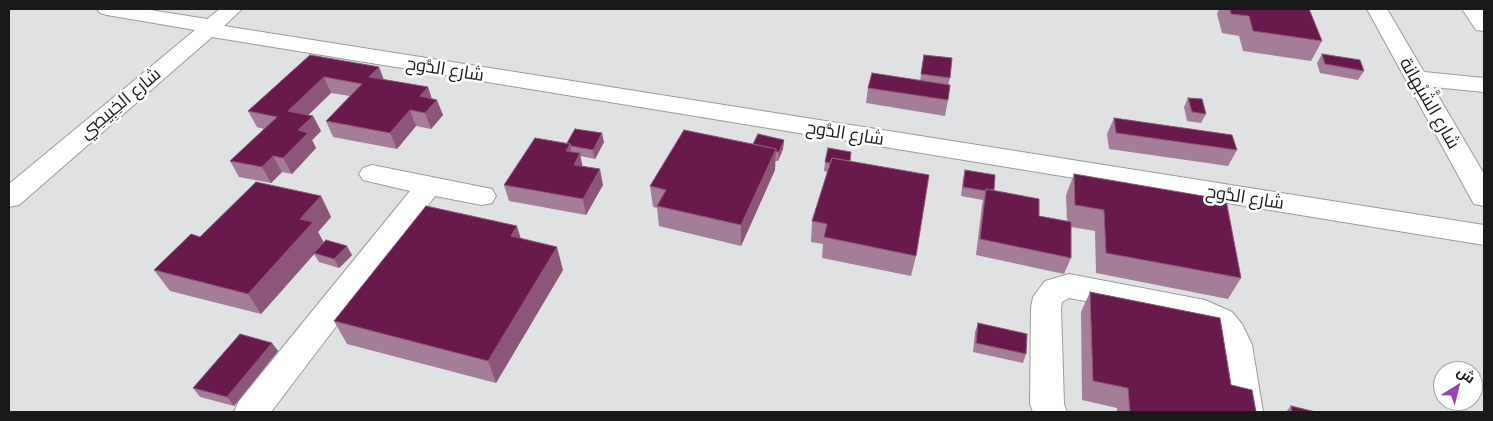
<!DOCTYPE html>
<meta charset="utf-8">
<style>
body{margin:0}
#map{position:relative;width:1493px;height:421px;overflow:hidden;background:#e0e1e3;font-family:"Exo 2",Cairo,sans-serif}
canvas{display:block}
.frame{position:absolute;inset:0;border:10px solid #181919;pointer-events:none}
.north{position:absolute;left:1433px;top:361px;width:50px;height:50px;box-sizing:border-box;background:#fff;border:1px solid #a3a3a3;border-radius:50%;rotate:36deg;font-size:14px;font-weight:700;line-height:20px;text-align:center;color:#181919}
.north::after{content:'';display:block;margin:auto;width:18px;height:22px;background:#9743b1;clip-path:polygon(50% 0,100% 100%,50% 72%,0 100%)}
</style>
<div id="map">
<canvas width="1493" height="421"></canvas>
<div class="frame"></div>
<div class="north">ش</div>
</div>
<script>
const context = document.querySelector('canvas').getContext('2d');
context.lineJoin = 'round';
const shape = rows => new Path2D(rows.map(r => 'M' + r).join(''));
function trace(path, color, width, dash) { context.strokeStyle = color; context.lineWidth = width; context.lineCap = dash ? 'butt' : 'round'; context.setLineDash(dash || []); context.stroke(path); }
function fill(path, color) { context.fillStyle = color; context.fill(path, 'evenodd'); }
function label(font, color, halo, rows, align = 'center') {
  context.font = font + ' "Exo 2",Cairo,sans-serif'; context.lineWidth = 5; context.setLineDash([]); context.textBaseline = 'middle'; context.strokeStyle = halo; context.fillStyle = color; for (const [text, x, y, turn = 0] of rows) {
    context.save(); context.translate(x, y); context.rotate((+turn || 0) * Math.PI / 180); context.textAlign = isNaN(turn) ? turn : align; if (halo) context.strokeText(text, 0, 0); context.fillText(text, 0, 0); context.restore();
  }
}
const minor = shape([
 [97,9,144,9,207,19,220,9,242,9,224,26,1484,225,1484,245,212,37,19,205,9,207,9,184,195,30,107,15,100,13,97,9],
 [1367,9,1387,9,1424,72,1484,78,1484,92,1433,87,1484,174,1484,206,1474,204,1470,197,1367,9],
 [1462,9,1483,9,1484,31,1476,30,1462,9],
 [372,165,492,189,496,196,492,203,482,205,435,196,271,412,234,412,239,401,410,191,363,180,359,174,363,168,372,165],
 [1069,274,1205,300,1232,312,1242,324,1252,345,1263,412,1229,412,1220,345,1210,330,1188,320,1069,298,1062,302,1061,308,1064,404,1067,412,1033,412,1030,404,1031,308,1033,297,1045,281,1069,274]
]);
const wall = shape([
 [1219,9,1309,9,1322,41,1311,61,1243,51,1239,36,1222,33,1217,14],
 [1322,54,1364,71,1358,80,1320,73,1317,63],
 [310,55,379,67,384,80,428,87,432,99,443,115,431,129,416,126,397,149,333,137,326,121,350,96,331,93,308,115,313,116,321,131,312,140,316,148,292,174,282,172,271,183,239,177,230,161,264,129,257,127,248,111],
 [924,55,950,78,948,85,948,100,945,116,866,103,868,88,920,81],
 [1188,98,1206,114,1201,123,1187,121,1184,107],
 [1114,118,1237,150,1228,166,1109,149,1107,134],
 [784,140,783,149,778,161,775,161,775,170,741,246,659,226,657,208,653,207,650,186],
 [604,142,595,159,580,156,582,166,603,185,586,215,509,201,504,185,567,143],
 [850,161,916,256,911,276,822,258,823,244,811,242,812,221,827,172,824,171,825,162],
 [965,170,994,190,1039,216,1067,221,1066,195,1074,174,1241,278,1228,299,1096,273,1095,231,1071,227,1071,258,1064,274,976,255,982,205,983,200,961,196,963,179],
 [321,196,331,217,318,232,324,243,352,255,339,268,319,262,314,254,261,314,170,291,154,270,200,237],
 [520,238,563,270,496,383,347,344,334,321],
 [1090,292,1231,385,1256,412,1117,412,1117,408,1082,400,1081,312],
 [978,323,1026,354,1023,363,973,352,975,332],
 [272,343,278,351,234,406,200,397,193,388],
 [1291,406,1316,412,1286,412]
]);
const shadedWall = shape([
 [379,67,385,83,369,77],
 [324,77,331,93,296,127,288,111],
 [428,87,433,103,420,96],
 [437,100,443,115,431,129,425,113],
 [410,110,416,126,397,149,390,133],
 [313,116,321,131,312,140,316,148,292,174,283,158,298,130],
 [602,133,604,142,595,159,593,150],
 [784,140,783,149,778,161,779,152],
 [570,144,573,160,566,151],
 [776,149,775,170,741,246,741,225],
 [580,153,583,169,574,165],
 [273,156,282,172,271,183,262,167],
 [600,169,603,185,586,215,583,199],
 [321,196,331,217,318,232,324,243,261,314,248,294,300,219],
 [517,226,524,249,511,236],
 [347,246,352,255,339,268,334,259],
 [557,247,563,270,496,383,488,361],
 [272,343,278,351,234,406,227,397]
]);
const building = shape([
 [1230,9,1309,9,1322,41,1253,31,1249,16,1231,14,1230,9],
 [1322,54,1360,60,1364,71,1325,64,1322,54],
 [310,55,379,67,369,77,428,87,420,96,437,100,425,113,410,110,390,133,326,121,362,84,324,77,288,111,313,116,298,130,308,133,283,158,273,156,262,167,230,161,277,117,248,111,310,55],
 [924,55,952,58,950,78,921,74,924,55],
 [872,73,950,85,948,100,868,88,872,73],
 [1188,98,1202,99,1206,114,1192,112,1188,98],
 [1114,118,1232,135,1237,150,1116,133,1114,118],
 [575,129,602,133,593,150,571,146,570,144,567,143,575,129],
 [684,130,776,149,741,225,657,206,666,190,650,186,684,130],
 [758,134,784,140,779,152,776,152,776,149,753,144,758,134],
 [535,138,570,144,566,151,580,153,574,165,600,169,583,199,504,185,535,138],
 [828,148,851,152,850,161,832,158,830,163,825,162,828,148],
 [832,158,929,175,916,256,824,237,827,224,812,221,832,158],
 [965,170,995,175,994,190,986,189,986,191,963,187,965,170],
 [1074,174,1226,200,1241,278,1106,253,1104,210,1075,205,1074,174],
 [256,182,321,196,300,219,313,222,248,294,154,270,191,234,200,237,256,182],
 [986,189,1039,199,1039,216,1071,222,1071,258,980,239,986,189],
 [426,206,517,226,511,236,557,247,488,361,334,321,426,206],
 [326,240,347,246,334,259,314,253,326,240],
 [1090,292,1220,318,1231,385,1252,390,1256,412,1130,412,1128,388,1093,381,1090,292],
 [978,323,1027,334,1026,354,976,343,978,323],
 [240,334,272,343,227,397,193,388,240,334],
 [1291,406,1316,412,1292,412,1291,406]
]);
const streetNames = [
 ["شارع الدُّوح",445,69,9],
 ["شارع الخِبِيصِي",120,103,-40],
 ["شارع الشَّبْهانة",1430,103,60],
 ["شارع الدُّوح",845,133,9],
 ["شارع الدُّوح",1245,197,9]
];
trace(minor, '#9a9c9d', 2);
fill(minor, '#fff');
fill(wall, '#a47e98');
fill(shadedWall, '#8c567a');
fill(building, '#681a4d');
trace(building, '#8c567a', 1);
label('18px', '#181919', '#fff', streetNames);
</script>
